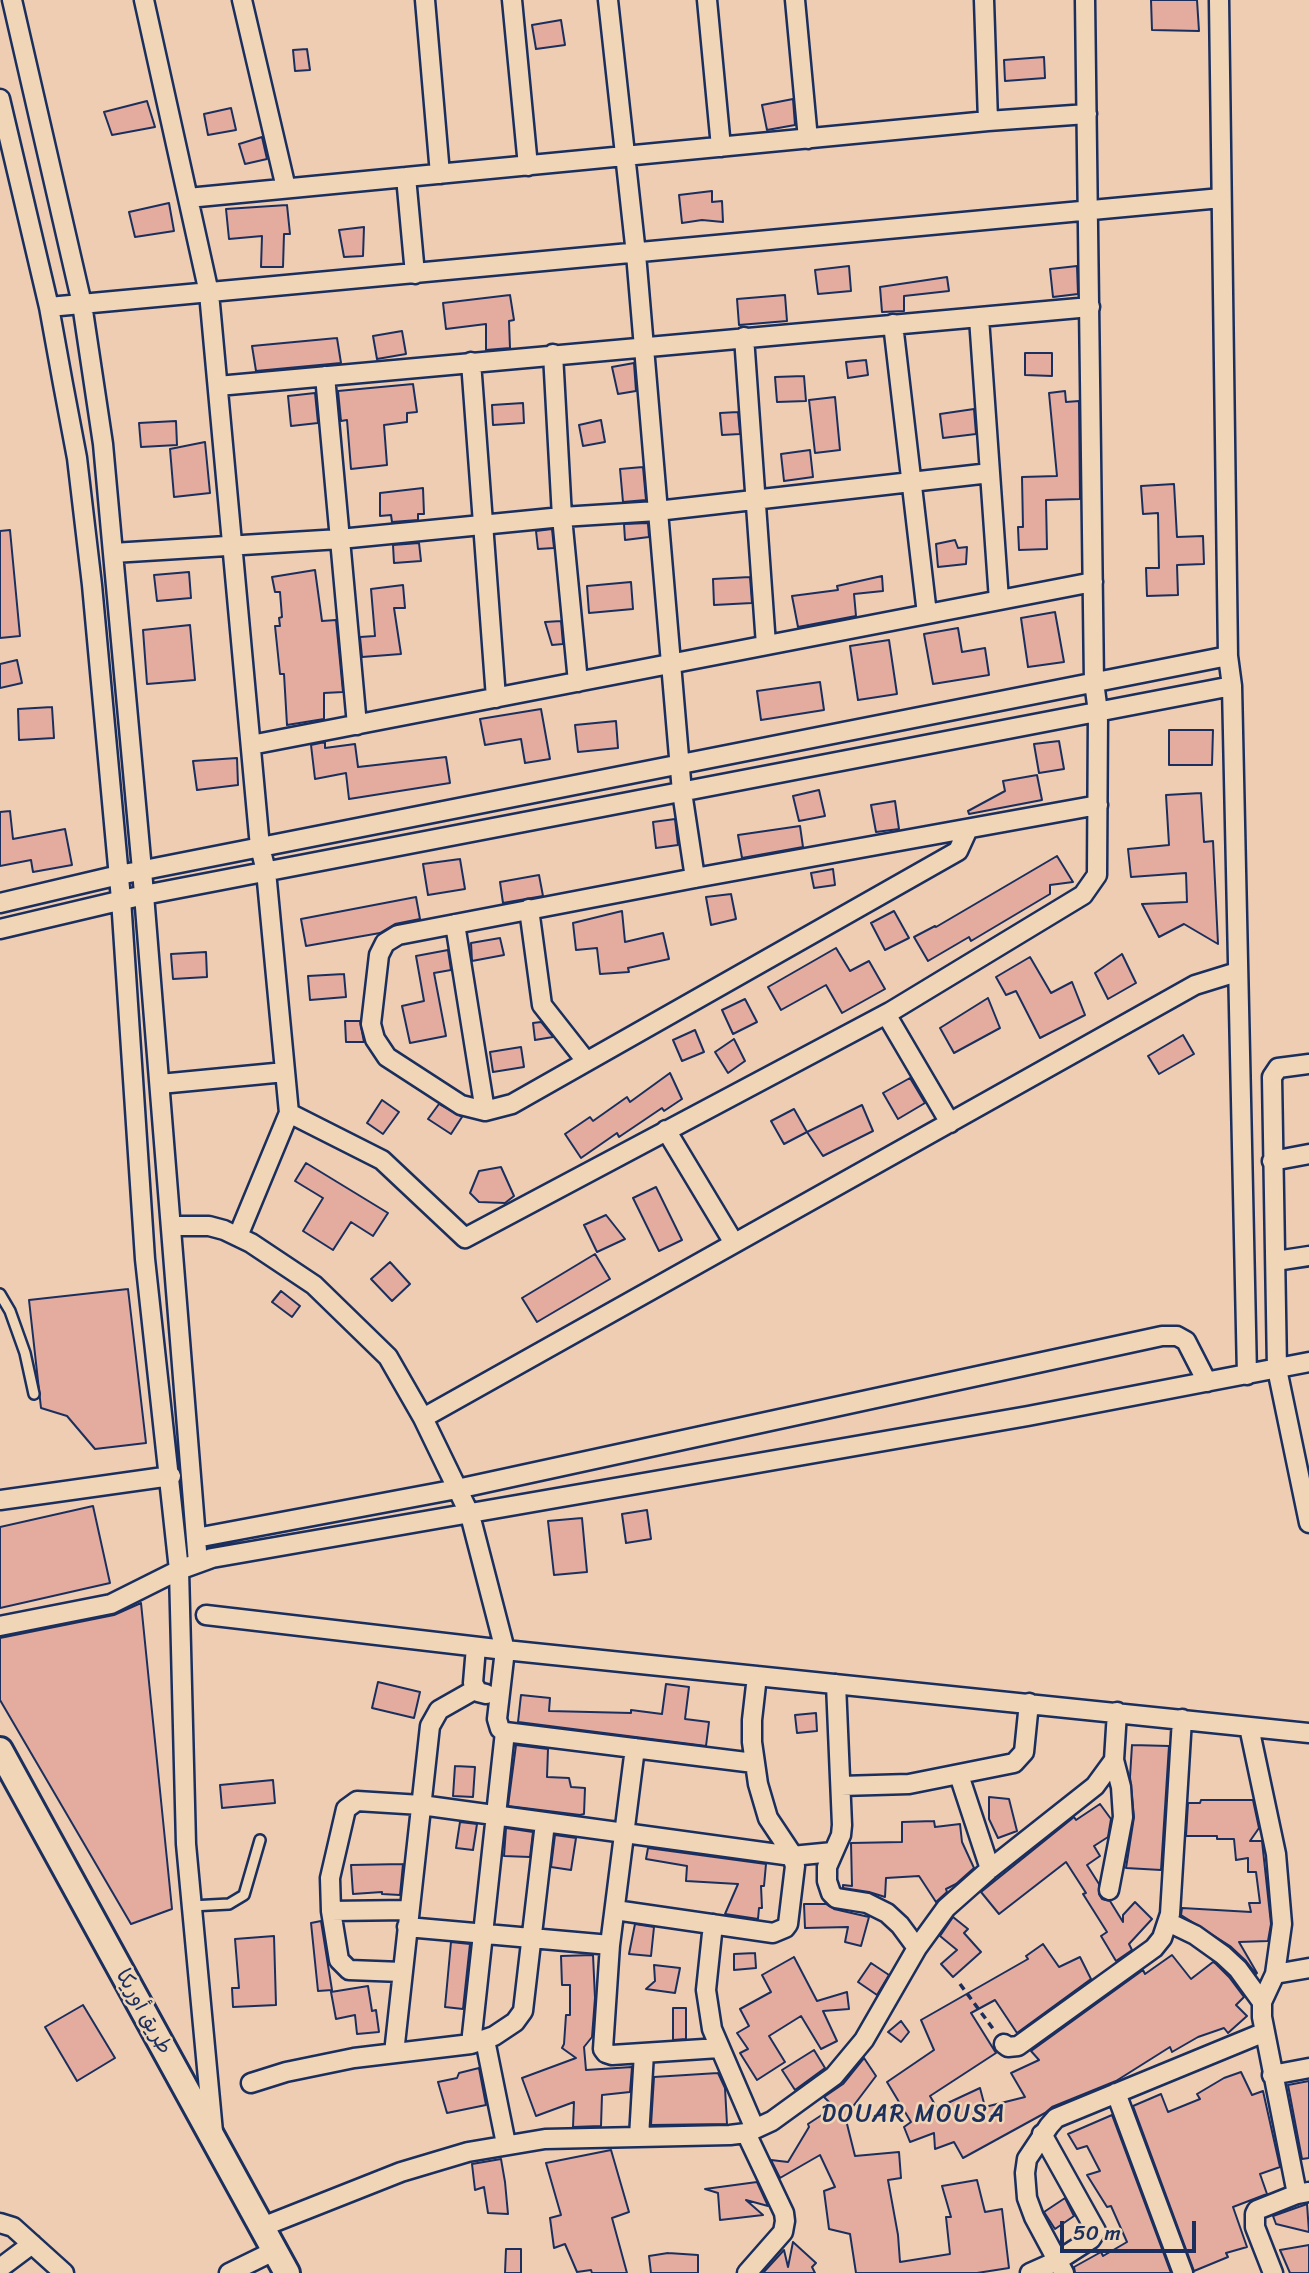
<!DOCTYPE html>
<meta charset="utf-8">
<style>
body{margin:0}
#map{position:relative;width:1309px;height:2273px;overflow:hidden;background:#eecdb2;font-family:Sriracha,sans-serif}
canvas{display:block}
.scale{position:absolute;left:1060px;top:2221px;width:136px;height:32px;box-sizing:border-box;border:4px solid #1b2f5e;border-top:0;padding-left:9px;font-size:21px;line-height:24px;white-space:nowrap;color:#1b2f5e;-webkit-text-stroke:5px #f0d6b7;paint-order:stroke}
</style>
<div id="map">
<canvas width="1309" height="2273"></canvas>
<div class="scale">50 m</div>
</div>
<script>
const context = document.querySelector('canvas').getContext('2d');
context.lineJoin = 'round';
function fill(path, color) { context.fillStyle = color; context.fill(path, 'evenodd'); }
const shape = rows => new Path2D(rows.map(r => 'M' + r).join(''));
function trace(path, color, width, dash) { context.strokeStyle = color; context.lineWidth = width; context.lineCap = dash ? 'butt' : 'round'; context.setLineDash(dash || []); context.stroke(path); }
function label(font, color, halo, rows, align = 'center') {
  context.font = font + ' Sriracha,"Playpen Sans Arabic",sans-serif'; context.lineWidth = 5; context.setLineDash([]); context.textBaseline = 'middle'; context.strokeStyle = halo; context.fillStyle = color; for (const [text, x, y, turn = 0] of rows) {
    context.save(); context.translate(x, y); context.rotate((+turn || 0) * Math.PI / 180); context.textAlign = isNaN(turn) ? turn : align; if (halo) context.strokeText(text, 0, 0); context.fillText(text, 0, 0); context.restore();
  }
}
const building = shape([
 [1151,0,1197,0,1199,31,1152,30,1151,0],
 [561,20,565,45,536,49,532,25,561,20],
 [307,49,310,70,295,71,293,50,307,49],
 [1044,57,1045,78,1005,81,1004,60,1044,57],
 [793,99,795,125,767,130,762,105,793,99],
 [147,101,155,127,112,135,104,112,147,101],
 [231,108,236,130,208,135,204,114,231,108],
 [262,137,267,159,245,164,239,144,262,137],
 [712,191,712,202,722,201,723,222,702,220,682,223,679,195,712,191],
 [169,203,174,231,135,237,129,212,169,203],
 [287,205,290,234,284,234,283,267,261,267,262,236,229,239,226,209,287,205],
 [364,227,363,256,344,257,339,230,364,227],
 [849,266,851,291,818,294,815,270,849,266],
 [1077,266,1078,294,1053,297,1050,269,1077,266],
 [947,277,949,291,904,296,904,311,882,312,880,287,947,277],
 [510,295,514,320,509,321,510,348,486,350,486,324,446,329,443,303,510,295],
 [785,295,787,321,739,325,737,299,785,295],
 [402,331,406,354,377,359,373,336,402,331],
 [337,338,341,363,256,371,252,346,337,338],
 [1025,353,1052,353,1052,376,1025,375,1025,353],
 [866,360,868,375,848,378,846,362,866,360],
 [634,363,636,391,618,394,612,367,634,363],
 [804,376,806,401,777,402,775,377,804,376],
 [413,384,417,412,407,413,407,422,384,425,387,465,351,469,347,420,341,421,338,391,413,384],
 [1065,391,1066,402,1079,401,1080,499,1046,500,1047,549,1019,550,1018,527,1023,527,1022,477,1057,476,1049,393,1065,391],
 [315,393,318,423,291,426,288,396,315,393],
 [835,397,840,450,815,453,809,400,835,397],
 [523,403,524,423,493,425,492,405,523,403],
 [974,409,976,434,943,438,940,414,974,409],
 [738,412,740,434,722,435,720,413,738,412],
 [601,420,605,442,583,446,579,425,601,420],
 [176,421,177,445,141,447,139,423,176,421],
 [205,442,210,493,174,497,170,449,205,442],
 [810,450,813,477,784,481,781,454,810,450],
 [643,467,646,500,623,502,620,469,643,467],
 [1174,484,1177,537,1203,536,1204,564,1177,565,1178,595,1147,596,1146,568,1159,568,1158,513,1143,514,1141,486,1174,484],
 [423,488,424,514,418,514,418,520,392,522,391,515,380,516,380,493,423,488],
 [648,523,649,537,625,540,624,524,648,523],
 [552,529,554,548,538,549,536,531,552,529],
 [10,530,20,636,0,638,0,531,10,530],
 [955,540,958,548,967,547,966,564,938,567,936,544,955,540],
 [419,543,421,561,394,563,393,545,419,543],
 [315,570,322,621,336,620,343,692,324,693,324,719,287,725,284,674,280,674,275,626,280,626,279,618,282,617,280,592,275,592,272,577,315,570],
 [189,572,191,598,157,601,154,575,189,572],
 [882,576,883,591,854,594,856,616,798,627,792,596,838,590,837,586,882,576],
 [750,577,752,603,714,605,713,579,750,577],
 [631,582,633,609,589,613,587,586,631,582],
 [403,585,405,608,394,608,401,654,362,657,360,637,375,636,371,589,403,585],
 [1055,612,1064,662,1028,667,1021,618,1055,612],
 [561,621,563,644,552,645,545,622,561,621],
 [190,625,195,680,147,684,143,630,190,625],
 [958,628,962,652,985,648,989,675,933,684,924,634,958,628],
 [889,640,897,694,858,700,850,646,889,640],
 [17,660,22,683,0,688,0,664,17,660],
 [820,682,824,710,761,720,757,691,820,682],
 [52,707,54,738,19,740,18,709,52,707],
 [541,709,550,759,525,763,521,739,485,745,480,719,541,709],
 [616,721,618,748,578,752,575,725,616,721],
 [1169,730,1213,730,1212,765,1169,765,1169,730],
 [1059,741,1064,769,1039,773,1034,744,1059,741],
 [325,742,325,748,355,744,358,767,446,757,450,783,349,799,346,773,315,779,311,745,325,742],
 [237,758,238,785,197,790,193,761,237,758],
 [1037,775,1042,800,969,814,968,811,1005,791,1003,781,1037,775],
 [819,790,825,816,799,821,793,796,819,790],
 [1201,793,1204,842,1213,841,1218,944,1184,924,1159,937,1142,904,1187,902,1186,873,1131,877,1128,849,1169,845,1166,795,1201,793],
 [895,801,899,829,876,832,871,805,895,801],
 [10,811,13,839,65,829,72,865,33,872,31,860,0,866,0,812,10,811],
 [675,819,678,845,656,848,653,822,675,819],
 [800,826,803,847,742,858,738,835,800,826],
 [1057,856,1073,882,1050,885,1050,894,971,941,969,937,928,961,914,937,935,926,936,927,1057,856],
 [460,859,465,889,428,895,423,864,460,859],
 [833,869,835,885,814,888,811,873,833,869],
 [539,875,543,896,503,903,500,882,539,875],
 [731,894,736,919,711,925,706,897,731,894],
 [416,897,420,919,395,924,380,933,306,946,301,919,416,897],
 [622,911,625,942,663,933,669,959,628,968,629,972,600,974,597,948,576,950,573,923,622,911],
 [894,911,909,938,885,950,871,923,894,911],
 [500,938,504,955,472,961,471,943,500,938],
 [836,948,850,971,869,961,885,989,842,1013,826,985,781,1010,768,987,836,948],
 [448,950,451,970,434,973,446,1036,410,1043,402,1006,424,1001,416,956,448,950],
 [206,952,207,977,173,979,171,954,206,952],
 [1122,954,1136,983,1108,999,1095,973,1122,954],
 [1030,957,1051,993,1072,982,1085,1015,1040,1038,1016,991,1006,995,996,977,1030,957],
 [344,974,346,997,310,1000,308,976,344,974],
 [988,998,1000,1028,954,1053,940,1028,988,998],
 [745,999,757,1022,733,1034,722,1010,745,999],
 [345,1021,360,1021,364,1042,346,1042,345,1021],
 [541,1022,553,1037,535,1040,533,1023,541,1022],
 [695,1030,704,1052,682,1061,673,1040,695,1030],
 [1183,1035,1194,1054,1159,1074,1148,1056,1183,1035],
 [734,1039,745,1061,728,1073,715,1052,734,1039],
 [521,1047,524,1067,493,1072,490,1052,521,1047],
 [670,1073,682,1099,664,1111,662,1108,619,1137,617,1133,581,1158,565,1134,590,1117,593,1121,627,1097,630,1102,670,1073],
 [910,1078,925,1103,898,1119,883,1093,910,1078],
 [382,1100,399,1112,383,1134,367,1123,382,1100],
 [439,1104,462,1117,451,1134,428,1119,439,1104],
 [862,1105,873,1131,823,1156,807,1132,862,1105],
 [794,1109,807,1132,784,1144,771,1121,794,1109],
 [306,1163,388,1213,373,1236,351,1222,333,1250,303,1231,323,1198,295,1181,306,1163],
 [501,1167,514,1196,505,1203,479,1202,470,1193,479,1171,501,1167],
 [656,1187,682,1240,659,1251,633,1198,656,1187],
 [606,1215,625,1239,597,1252,584,1225,606,1215],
 [595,1254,610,1279,537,1322,522,1298,595,1254],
 [390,1262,410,1284,392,1301,371,1279,390,1262],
 [128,1289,146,1443,95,1449,67,1416,41,1408,29,1300,128,1289],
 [281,1291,300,1306,292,1317,272,1302,281,1291],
 [93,1506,110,1583,0,1608,0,1527,93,1506],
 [647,1510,651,1539,626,1543,622,1514,647,1510],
 [582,1518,587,1572,554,1575,548,1521,582,1518],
 [141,1603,172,1909,131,1924,0,1700,0,1638,114,1615,141,1603],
 [378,1682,420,1692,414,1718,372,1708,378,1682],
 [666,1684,689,1687,685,1719,709,1722,706,1746,518,1722,521,1695,550,1698,549,1711,631,1713,631,1710,662,1714,666,1684],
 [816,1713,817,1731,797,1733,795,1715,816,1713],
 [516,1745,548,1749,547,1777,569,1778,571,1787,585,1788,584,1814,580,1815,508,1806,516,1745],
 [1132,1745,1169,1746,1161,1870,1126,1868,1134,1817,1130,1777,1132,1745],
 [455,1766,475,1767,473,1797,453,1796,455,1766],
 [273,1780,275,1803,222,1808,220,1785,273,1780],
 [989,1797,1009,1799,1017,1831,998,1838,989,1819,989,1797],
 [1201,1800,1253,1800,1259,1828,1250,1841,1262,1841,1271,1924,1268,1941,1239,1942,1257,1973,1256,1974,1246,1961,1230,1946,1181,1915,1182,1908,1251,1912,1249,1903,1260,1903,1256,1872,1248,1872,1248,1858,1236,1860,1234,1839,1217,1839,1217,1836,1186,1836,1188,1803,1200,1803,1201,1800],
 [1100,1804,1111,1819,1108,1837,1094,1846,1100,1856,1087,1865,1099,1884,1099,1894,1102,1899,1110,1901,1123,1922,1123,1915,1135,1902,1152,1919,1129,1944,1132,1950,1116,1961,1101,1936,1107,1932,1083,1894,1086,1893,1066,1862,999,1914,981,1892,1074,1817,1076,1820,1100,1804],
 [934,1821,935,1827,960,1824,962,1842,974,1868,956,1884,946,1889,947,1892,936,1902,919,1876,886,1878,885,1897,869,1892,843,1888,843,1885,852,1886,851,1843,902,1842,902,1822,934,1821],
 [460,1822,477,1824,473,1850,456,1848,460,1822],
 [506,1828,533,1832,530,1857,504,1856,506,1828],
 [555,1835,576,1838,571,1870,551,1867,555,1835],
 [648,1848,766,1864,764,1886,761,1886,762,1908,759,1908,758,1919,725,1914,738,1884,686,1881,687,1866,646,1859,648,1848],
 [403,1864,400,1895,382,1894,382,1892,353,1894,351,1865,403,1864],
 [804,1904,826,1904,834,1909,869,1917,861,1946,845,1942,848,1927,805,1928,804,1904],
 [953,1917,968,1929,964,1933,981,1952,953,1977,941,1964,957,1950,940,1936,953,1917],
 [321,1921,332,1990,318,1991,311,1923,321,1921],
 [635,1924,654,1927,651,1956,629,1954,635,1924],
 [274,1936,276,2005,233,2007,232,1988,239,1988,235,1939,274,1936],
 [451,1942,470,1944,463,2009,445,2007,451,1942],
 [1043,1944,1059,1967,1080,1957,1091,1979,1017,2033,995,2000,971,2013,996,2053,930,2096,937,2108,980,2088,985,2107,1025,2097,1011,2073,1039,2060,1031,2051,1143,1970,1145,1974,1172,1955,1191,1979,1213,1962,1216,1964,1229,1977,1244,1997,1236,2005,1247,2016,1228,2033,1224,2028,1198,2037,1172,2052,1170,2047,1116,2081,1052,2107,1045,2113,963,2158,954,2142,935,2149,934,2133,910,2142,904,2127,911,2122,887,2082,934,2050,921,2020,1028,1959,1026,1956,1043,1944],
 [755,1953,756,1968,734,1970,734,1954,755,1953],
 [593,1955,595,1998,592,2037,584,2047,586,2070,632,2067,630,2092,602,2095,601,2126,573,2127,574,2102,536,2116,522,2078,576,2058,562,2048,564,2044,566,2015,570,2015,570,1985,562,1985,561,1956,593,1955],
 [794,1957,817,2001,847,1992,849,2009,823,2011,837,2041,821,2049,801,2016,769,2036,785,2062,757,2080,740,2053,748,2049,737,2033,749,2026,740,2009,771,1992,762,1975,794,1957],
 [871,1963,889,1975,877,1995,858,1982,871,1963],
 [654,1965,680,1968,675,1993,646,1989,655,1981,654,1965],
 [368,1986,372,2011,376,2010,379,2032,357,2034,355,2015,336,2019,331,1992,368,1986],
 [83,2005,115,2058,77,2081,45,2027,83,2005],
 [673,2008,686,2008,686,2039,673,2040,673,2008],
 [901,2021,909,2032,901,2042,888,2032,901,2021],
 [814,2050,825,2068,795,2090,782,2070,814,2050],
 [864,2058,876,2076,848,2113,851,2117,846,2120,855,2156,899,2152,901,2178,888,2180,898,2235,900,2262,950,2254,946,2217,951,2217,942,2186,977,2180,985,2212,1002,2209,1009,2268,977,2273,856,2273,850,2234,829,2229,824,2191,835,2187,820,2155,780,2178,771,2160,788,2162,809,2127,808,2124,834,2107,824,2097,843,2084,864,2058],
 [479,2068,486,2105,447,2113,438,2082,457,2078,459,2073,479,2068],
 [1241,2072,1252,2095,1263,2091,1280,2167,1260,2174,1267,2194,1233,2207,1247,2247,1226,2253,1228,2257,1194,2271,1133,2106,1161,2094,1168,2112,1200,2099,1197,2094,1224,2078,1241,2072],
 [718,2073,725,2088,727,2124,651,2125,654,2077,718,2073],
 [1309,2081,1309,2158,1302,2159,1288,2085,1309,2081],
 [1112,2115,1171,2273,1075,2273,1074,2267,1101,2252,1103,2256,1127,2242,1111,2206,1107,2207,1087,2175,1100,2171,1087,2146,1077,2149,1068,2134,1112,2115],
 [611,2150,629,2212,612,2218,627,2273,592,2273,591,2270,577,2272,565,2244,554,2248,550,2218,561,2215,546,2163,611,2150],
 [501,2159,505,2182,508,2214,488,2213,484,2187,475,2190,472,2164,501,2159],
 [757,2182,768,2206,746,2200,763,2215,720,2220,718,2193,705,2189,757,2182],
 [1065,2198,1074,2216,1055,2229,1044,2212,1065,2198],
 [1307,2204,1309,2232,1276,2224,1273,2216,1307,2204],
 [793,2242,816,2263,812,2267,815,2273,763,2273,784,2250,788,2267,793,2242],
 [1309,2245,1309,2273,1290,2273,1280,2250,1309,2245],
 [506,2249,521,2249,521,2273,505,2273,506,2249],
 [668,2253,698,2255,698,2273,651,2273,649,2256,668,2253]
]);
const path = shape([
 [960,1984,994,2030]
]);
const lane = shape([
 [0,1294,10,1311,25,1353,34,1394],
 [191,1906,229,1904,244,1895,260,1840]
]);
const street = shape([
 [12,0,82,304,103,444,142,870,198,1563],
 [144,0,209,293,260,847,266,871,289,1113,382,1160,465,1238,890,1012,1083,895,1097,875,1098,712,1094,682,1085,0],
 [242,0,286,188],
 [425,0,440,174],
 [512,0,528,166],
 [608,0,636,254,682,792,695,878],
 [707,0,721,147],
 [795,0,808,139],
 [984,0,988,121],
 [1219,0,1228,656,1232,686,1247,1375],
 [0,99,49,307,63,384,77,458,92,585,121,899,145,1259,179,1570,186,1844,213,2132],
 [406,177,415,274],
 [188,198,988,121,1087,114],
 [49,307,1221,198],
 [979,318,999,600],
 [893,324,927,614],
 [744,337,766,645],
 [553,354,562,517,578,682],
 [471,362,496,698],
 [325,376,357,725],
 [218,386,1090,307],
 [113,553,340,539,562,517,657,511,990,473],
 [251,745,1093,582],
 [968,829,958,851,512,1104,485,1111,461,1105,387,1057,375,1039,371,1024,379,955,385,943,398,935,695,878,1098,805],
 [0,903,119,875,1228,656],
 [529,909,542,1005,586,1061],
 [455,924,485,1111],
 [0,929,144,895,1232,686],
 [886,1014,950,1123],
 [1309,1064,1278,1068,1272,1077,1277,1369,1309,1523],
 [160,1084,285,1072],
 [666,1130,734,1243],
 [1272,1161,1309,1154],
 [171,1226,209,1226,224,1230,251,1243,314,1285,388,1357,423,1418,470,1515,505,1650,497,1719,500,1729,505,1732,754,1763],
 [238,1236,289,1113],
 [1276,1261,1309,1256],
 [423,1418,1195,985,1237,972],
 [0,1500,171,1476],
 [196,1538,457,1489,1162,1336,1177,1336,1186,1341,1207,1382],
 [206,1615,505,1650,1309,1733],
 [0,1626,111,1604,179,1570,212,1558,1028,1416,1309,1362],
 [476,1647,473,1683,478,1692,486,1694],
 [836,1684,842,1825,841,1835,827,1867,827,1881,831,1893,836,1898,867,1903,887,1913,900,1925,917,1948],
 [1249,1727,1276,1854,1282,1924,1275,1974,1262,2002,1262,2017,1297,2194],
 [635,1748,610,1945,603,2049,606,2053,612,2055,719,2048],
 [959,1775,990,1869],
 [841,1786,909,1784,1014,1763,1024,1752,1029,1703],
 [1109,1890,1123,1817,1121,1787,1114,1760],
 [615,1910,773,1933,785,1928,788,1924,795,1866,790,1851,768,1818,758,1784,752,1742,752,1720,757,1676],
 [331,1911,409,1910],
 [1168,1922,1195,1935,1223,1955,1238,1969,1262,2002],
 [713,1924,706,1990,712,2029,755,2129],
 [407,1927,610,1945],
 [402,1972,349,1970,339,1960,331,1911,330,1878,346,1809,357,1801,421,1805,792,1856,833,1852],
 [1275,1974,1309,1968],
 [485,2040,506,2144],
 [471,2044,505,1732],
 [1004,2044,1008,2047,1018,2046,1154,1948,1162,1938,1170,1914,1182,1719],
 [394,2053,430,1726,439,1710,476,1689],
 [1272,2075,1309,2068],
 [251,2083,286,2072,354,2058,471,2044,494,2036,515,2022,523,2011,545,1823],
 [1116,2093,1183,2273],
 [746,2133,784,2213,785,2221,783,2232,747,2273],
 [639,2137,644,2053],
 [0,2223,13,2227,64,2273],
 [262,2227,401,2172,468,2152,545,2139,730,2135,746,2133,772,2121,834,2076,864,2040,917,1948,946,1908,990,1869,1095,1786,1114,1760,1117,1712],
 [0,2268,32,2244],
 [229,2273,274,2251],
 [1030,2273,1057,2261,1091,2239,1096,2231,1042,2134],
 [1064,2273,1034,2217,1027,2198,1025,2173,1027,2159,1049,2126,1056,2118,1265,2032],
 [1273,2273,1255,2227,1255,2214,1257,2210,1297,2194,1309,2192]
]);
const secondary = shape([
 [0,1750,287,2273]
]);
const streetNames = [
 ["طريق أوريكا",143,2012,61]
];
const quarterNames = [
 ["DOUAR MOUSA",914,2115]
];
fill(building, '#e4ab9f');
trace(building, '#1b2f5e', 2);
trace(lane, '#1b2f5e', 14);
trace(street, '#1b2f5e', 23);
trace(secondary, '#1b2f5e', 30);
trace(path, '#1b2f5e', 3.5, [7, 5]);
trace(lane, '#f0d6b7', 9);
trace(street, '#f0d6b7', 18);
trace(secondary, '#f0d6b7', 24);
label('21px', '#1b2f5e', '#f0d6b7', streetNames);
context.letterSpacing = '2px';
label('24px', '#1b2f5e', '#f0d6b7', quarterNames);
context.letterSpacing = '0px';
</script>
